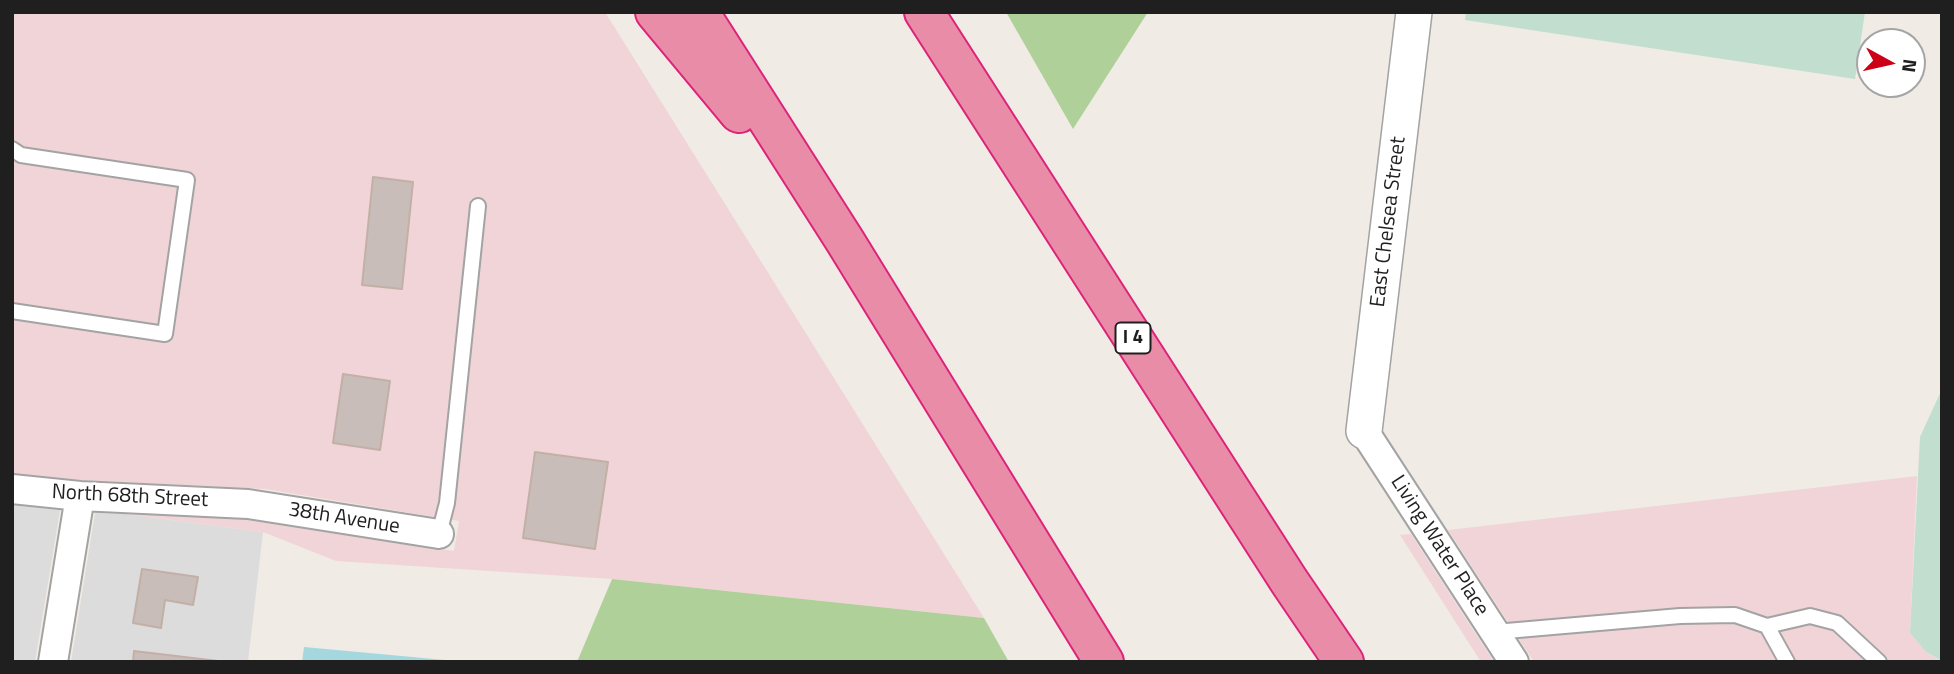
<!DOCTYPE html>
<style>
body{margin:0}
#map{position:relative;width:1954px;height:674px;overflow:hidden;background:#f0ebe5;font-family:"Titillium Web",sans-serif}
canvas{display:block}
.frame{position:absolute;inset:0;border:14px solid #1f1f1f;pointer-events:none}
.north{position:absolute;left:1856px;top:28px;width:70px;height:70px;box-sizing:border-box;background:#fff;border:2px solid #a5a5a5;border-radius:50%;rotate:98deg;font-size:19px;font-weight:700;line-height:28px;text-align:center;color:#1f1f1f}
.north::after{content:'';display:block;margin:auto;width:24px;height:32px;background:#ce0018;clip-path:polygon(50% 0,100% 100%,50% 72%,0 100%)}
</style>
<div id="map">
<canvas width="1954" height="674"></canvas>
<div class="frame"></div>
<div class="north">N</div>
</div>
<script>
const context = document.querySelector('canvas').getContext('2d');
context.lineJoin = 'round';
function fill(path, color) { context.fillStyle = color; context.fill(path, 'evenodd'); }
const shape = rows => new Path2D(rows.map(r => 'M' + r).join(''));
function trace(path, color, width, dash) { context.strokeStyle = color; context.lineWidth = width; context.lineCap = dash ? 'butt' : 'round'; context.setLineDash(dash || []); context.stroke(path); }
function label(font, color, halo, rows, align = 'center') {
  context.font = font + ' "Titillium Web",sans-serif'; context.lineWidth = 5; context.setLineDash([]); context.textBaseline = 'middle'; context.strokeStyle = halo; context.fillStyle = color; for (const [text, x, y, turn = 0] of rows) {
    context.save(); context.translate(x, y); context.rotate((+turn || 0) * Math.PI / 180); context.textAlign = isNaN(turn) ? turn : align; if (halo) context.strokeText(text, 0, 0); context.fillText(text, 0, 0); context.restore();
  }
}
const residential = shape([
 [12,505,60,510,35,662,12,662],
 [95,513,126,514,263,532,248,662,71,662]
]);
const commercial = shape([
 [12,12,605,12,984,618,612,579,336,561,263,532,126,514,247,519,454,551,459,521,265,489,81,480,12,474],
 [1917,476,1910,633,1926,652,1942,662,1534,662,1448,530],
 [1411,534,1494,662,1481,662,1400,535]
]);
const forest = shape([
 [1006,12,1148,12,1073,129],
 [612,579,984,618,1009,662,577,662]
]);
const wetland = shape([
 [1466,12,1865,12,1855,79,1465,20],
 [1942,389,1942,661,1926,652,1910,633,1920,437]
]);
const water = shape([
 [304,647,445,660,452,662,302,662]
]);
const building = shape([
 [373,177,413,182,402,289,362,285,373,177],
 [343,374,390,381,380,450,333,443,343,374],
 [535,452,608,462,595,549,523,538,535,452],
 [142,569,198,577,193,605,165,600,161,628,133,623,142,569],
 [134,651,218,661,218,662,133,662,134,651]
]);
const service = shape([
 [12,149,21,155,187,180,165,334,12,311],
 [439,534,447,503,478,206],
 [1767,626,1810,616,1837,623,1879,662],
 [1495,632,1680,616,1735,615,1767,626,1787,662]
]);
const minor = shape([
 [1364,431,1514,662],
 [12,489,80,496,248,504,439,534],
 [53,662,80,496]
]);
const tertiary = shape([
 [1364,431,1414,12]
]);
const motorway = shape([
 [655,12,739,113],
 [699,12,845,241,1104,662],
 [924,12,1289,581,1344,662]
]);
const shields = [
 [1133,338,35]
];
const shieldNames = [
 ["I 4",1133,338]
];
const streetNames = [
 ["East Chelsea Street",1389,222,-83],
 ["North 68th Street",130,497,3],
 ["38th Avenue",344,519,9],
 ["Living Water Place",1439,546,57]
];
fill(residential, '#dddcdc');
fill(commercial, '#f1d4d7');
fill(forest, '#b0d09a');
fill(wetland, '#c2dece');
fill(water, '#a5d8de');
fill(building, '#c8bdb8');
trace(building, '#c2b0a7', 2);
trace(service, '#a3a3a3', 18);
trace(minor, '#a3a3a3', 32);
trace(tertiary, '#a3a3a3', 38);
trace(motorway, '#dd2379', 42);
trace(service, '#fff', 14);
trace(minor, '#fff', 28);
trace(tertiary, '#fff', 35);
trace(motorway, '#e88ca8', 38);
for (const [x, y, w] of shields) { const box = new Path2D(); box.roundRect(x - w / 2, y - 15.5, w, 31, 5); context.fillStyle = '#fff'; context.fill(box); trace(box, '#1f1f1f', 2); }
label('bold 19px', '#1f1f1f', null, shieldNames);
label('21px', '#1f1f1f', '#fff', streetNames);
</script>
